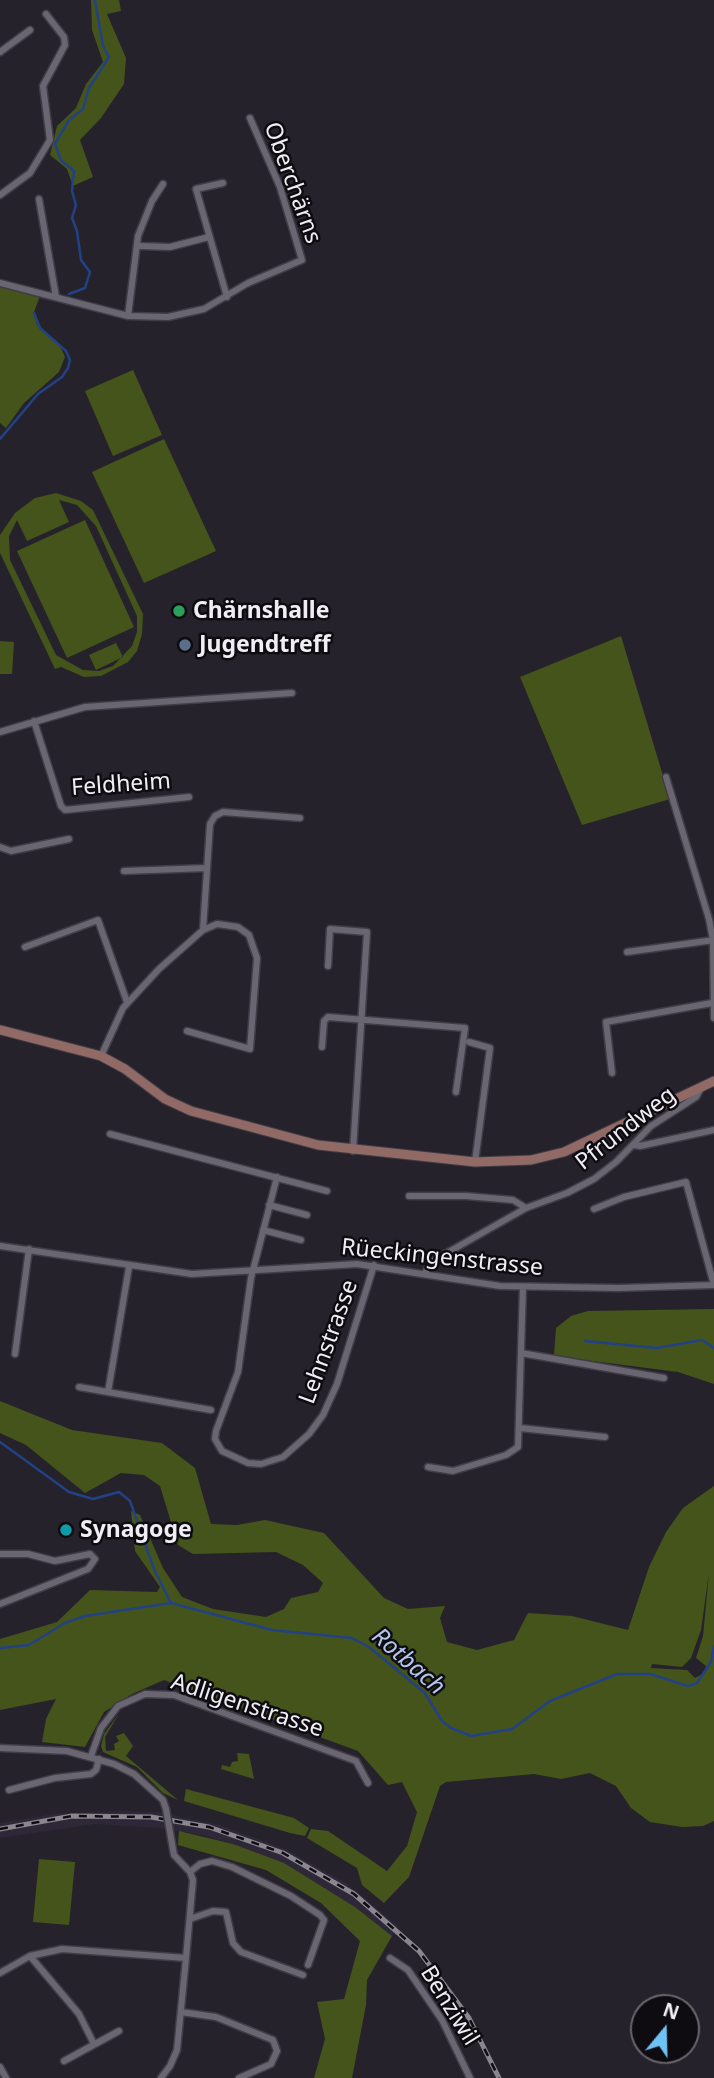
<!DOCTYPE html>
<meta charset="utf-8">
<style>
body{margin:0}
#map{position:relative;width:714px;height:2078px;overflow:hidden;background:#26222c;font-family:"Noto Sans",sans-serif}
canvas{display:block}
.north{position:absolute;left:630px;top:1994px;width:70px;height:70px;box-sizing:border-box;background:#0e0c11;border:2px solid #68666c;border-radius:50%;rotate:19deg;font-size:19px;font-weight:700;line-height:28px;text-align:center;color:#f0eef5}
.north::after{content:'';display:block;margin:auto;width:24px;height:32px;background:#6fc2f4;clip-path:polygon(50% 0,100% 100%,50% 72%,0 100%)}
</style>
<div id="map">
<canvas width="714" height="2078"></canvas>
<div class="north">N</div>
</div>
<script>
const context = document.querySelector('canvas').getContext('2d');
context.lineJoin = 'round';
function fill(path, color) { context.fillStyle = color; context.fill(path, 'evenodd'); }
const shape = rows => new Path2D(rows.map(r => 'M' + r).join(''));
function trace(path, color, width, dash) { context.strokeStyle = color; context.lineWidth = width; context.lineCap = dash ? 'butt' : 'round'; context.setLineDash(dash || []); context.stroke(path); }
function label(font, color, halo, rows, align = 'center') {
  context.font = font + ' "Noto Sans",sans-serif'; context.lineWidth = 5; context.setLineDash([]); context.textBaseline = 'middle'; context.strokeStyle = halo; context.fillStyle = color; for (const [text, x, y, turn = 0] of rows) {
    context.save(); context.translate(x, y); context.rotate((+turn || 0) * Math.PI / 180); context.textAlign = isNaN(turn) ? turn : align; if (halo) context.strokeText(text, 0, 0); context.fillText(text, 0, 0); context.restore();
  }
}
const built = shape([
 [118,1811,157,1812,220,1825,285,1849,346,1883,399,1927,392,1936,355,1907,233,1844,202,1835,159,1828,95,1824,0,1838,0,1823,54,1814]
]);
const green = shape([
 [91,0,119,0,121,11,107,14,126,58,124,84,101,118,80,140,93,177,73,186,67,169,50,155,57,126,76,108,86,84,103,62,92,30],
 [0,287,40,296,34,312,37,325,61,348,65,357,59,372,24,403,6,428,0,423],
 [133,370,162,435,113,456,85,391],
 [164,439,216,551,144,583,92,472],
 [56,493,81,501,93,510,143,614,142,634,137,651,128,662,101,676,84,677,61,667,55,669,0,553,0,535,15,513,35,498],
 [59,500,77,505,96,526,137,616,137,632,132,646,113,666,99,671,83,670,56,655,10,560,9,536,17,520,27,541,69,522],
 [85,520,134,627,67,658,17,551],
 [621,636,670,799,582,825,520,677],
 [0,641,14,642,12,674,0,674],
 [116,643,123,657,96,670,89,655],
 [714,1309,714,1384,678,1372,554,1356,556,1328,571,1316,588,1311],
 [0,1401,72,1430,162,1443,195,1468,211,1524,237,1525,265,1520,324,1533,384,1598,408,1609,445,1606,440,1618,447,1642,477,1650,514,1640,528,1613,572,1616,628,1630,649,1567,666,1532,683,1508,714,1486,714,1821,703,1826,682,1827,650,1822,631,1808,616,1786,590,1773,561,1779,534,1774,446,1782,440,1786,409,1877,384,1903,362,1885,357,1868,307,1838,311,1829,328,1831,387,1871,407,1846,417,1812,402,1782,388,1785,358,1751,164,1680,132,1694,104,1712,85,1747,42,1742,46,1719,56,1699,0,1710,0,1639,57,1622,90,1590,157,1592,160,1587,135,1551,131,1511,140,1515,163,1568,182,1597,213,1609,266,1617,284,1609,291,1598,318,1592,323,1583,303,1565,276,1552,193,1554,178,1545,160,1486,144,1475,121,1473,85,1493,26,1445,0,1433],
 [709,1573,703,1636,696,1658,706,1666,704,1673,695,1678,687,1670,651,1668,652,1664,682,1667,691,1658,701,1630],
 [119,1714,105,1737,106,1751,115,1750,114,1744,119,1741,116,1736,124,1733,133,1746,126,1756,178,1800,163,1793,137,1767,103,1752,101,1746,104,1734],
 [237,1753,249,1754,254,1779,221,1769,222,1765,230,1767,232,1762,238,1761],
 [186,1789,294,1818,309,1828,305,1836,290,1833,184,1801],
 [179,1831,233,1844,284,1863,355,1907,392,1936,367,1980,366,2005,352,2078,314,2078,325,2039,317,2002,344,1999,360,1941,321,1903,266,1870,178,1845],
 [39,1859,75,1862,69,1925,33,1922]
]);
const stream = shape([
 [69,294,85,288,90,272,81,260,77,231,72,218,76,205,72,191,74,171,61,160,55,144,69,120,83,109,89,88,109,57,103,46,95,0],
 [0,439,38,394,62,377,68,368,70,360,66,351,40,328,34,313],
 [585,1341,657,1348,702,1340,714,1348],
 [0,1442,69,1492,93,1499,119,1492,130,1501,154,1569,171,1603],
 [0,1648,29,1645,65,1623,85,1616,171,1603,272,1630,352,1638,369,1647,425,1693,442,1721,451,1728,471,1736,512,1729,550,1701,617,1674,650,1674,688,1686,697,1683,711,1662,714,1646]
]);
const street = shape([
 [0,52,30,30],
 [223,183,196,189,227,297],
 [0,195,30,173,50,140,43,86,65,45,64,37,46,14],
 [39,199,56,297],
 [141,246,170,247,209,237],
 [0,283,128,316,168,317,204,309,248,283,302,260,280,187,250,118],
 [128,316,138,236,152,201,163,184],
 [34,721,61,806,65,810,189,797],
 [0,732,85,707,292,693],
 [666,777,709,919,713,940,714,1018],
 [0,847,11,851,69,839],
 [124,871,207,868],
 [203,930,210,824,215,816,223,812,300,818],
 [25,947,98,920,127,1002],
 [627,952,714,940],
 [328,966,330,929,367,932,353,1151],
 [469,1042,490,1048,475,1162],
 [322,1047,324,1021,328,1017,465,1028,456,1092],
 [101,1056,123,1008,159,969,203,930,217,924,238,927,249,935,257,958,250,1049,187,1031],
 [612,1073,606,1022,712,1003],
 [110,1134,327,1191],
 [634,1145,640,1146,714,1130],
 [277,1177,251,1278,238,1372,216,1431,215,1439,222,1451,248,1463,261,1464,283,1457,309,1434,323,1415,337,1384,374,1265],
 [409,1196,466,1196,513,1200,526,1208],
 [269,1205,307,1215],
 [594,1209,624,1197,686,1182,714,1285],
 [263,1230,301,1240],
 [0,1246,192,1274,357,1264,500,1286,619,1288,714,1285],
 [425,1273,431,1262,526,1208,567,1193,594,1179,616,1162,651,1126,696,1097,701,1088],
 [521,1353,664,1378],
 [15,1354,29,1249],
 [79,1387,211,1410],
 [108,1392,129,1267],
 [520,1428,605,1437],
 [428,1467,453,1471,506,1455,518,1447,523,1287],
 [0,1554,28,1554,55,1561,90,1554,95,1559,88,1569,0,1604],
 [0,1748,67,1751,114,1764,134,1774,163,1800,166,1809],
 [91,1756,101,1728,118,1706,145,1694,174,1695,356,1761,368,1783],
 [9,1790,55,1778,91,1774,96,1770,99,1759],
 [171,1838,174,1855,190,1872,193,1880,186,1958],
 [190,1872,200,1864,212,1861,232,1867,291,1896,320,1915,324,1920,308,1965],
 [190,1919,213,1911,226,1912,233,1943,241,1952,303,1975],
 [30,1956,79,2014,94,2044],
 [390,1958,408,1970,442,2020,470,2078],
 [0,1973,30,1956,62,1949,186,1958,177,2050,170,2066,161,2078],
 [181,2012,216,2017,273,2040,277,2051,271,2064,239,2078],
 [64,2061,119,2031],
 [0,2067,6,2078]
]);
const secondary = shape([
 [1,1030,101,1056,125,1069,165,1099,191,1111,318,1145,475,1162,531,1160,564,1152,714,1081]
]);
const rail = shape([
 [0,1829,72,1816,151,1817,209,1827,283,1853,354,1894,419,1951,469,2018,499,2078]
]);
const streetBridge = shape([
 [166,1809,171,1838]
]);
const markers = [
 [179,611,7,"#2e9e5b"],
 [185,645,7,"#5c6f8a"],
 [66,1530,7,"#0f9aa8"]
];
const streetNames = [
 ["Oberchärns",292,183,70],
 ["Feldheim",121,785,-4],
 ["Pfrundweg",626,1129,-38],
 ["Rüeckingenstrasse",442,1258,6],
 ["Lehnstrasse",329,1342,-70],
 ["Adligenstrasse",247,1706,18],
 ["Benziwil",449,2006,58]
];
const poiNames = [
 ["Chärnshalle",193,611],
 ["Jugendtreff",199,645],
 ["Synagoge",80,1530]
];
const waterNames = [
 ["Rotbach",408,1662,41]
];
fill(built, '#2d2737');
fill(green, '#44541a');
trace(stream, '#224285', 2.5);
trace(street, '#403d46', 9);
trace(secondary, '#403d46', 11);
trace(street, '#696571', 6);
trace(secondary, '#916a66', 9);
trace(rail, '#89868f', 5);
trace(rail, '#0e0c11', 2.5, [8]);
trace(streetBridge, '#403d46', 9, []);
trace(streetBridge, '#696571', 6);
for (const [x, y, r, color] of markers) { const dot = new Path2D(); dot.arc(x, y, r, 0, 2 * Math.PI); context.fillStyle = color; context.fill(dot); trace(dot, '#0e0c11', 2.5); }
label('23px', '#f0eef5', '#0e0c11', streetNames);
label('bold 23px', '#f0eef5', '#0e0c11', poiNames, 'left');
label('italic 24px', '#b1c5ed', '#0e0c11', waterNames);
</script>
